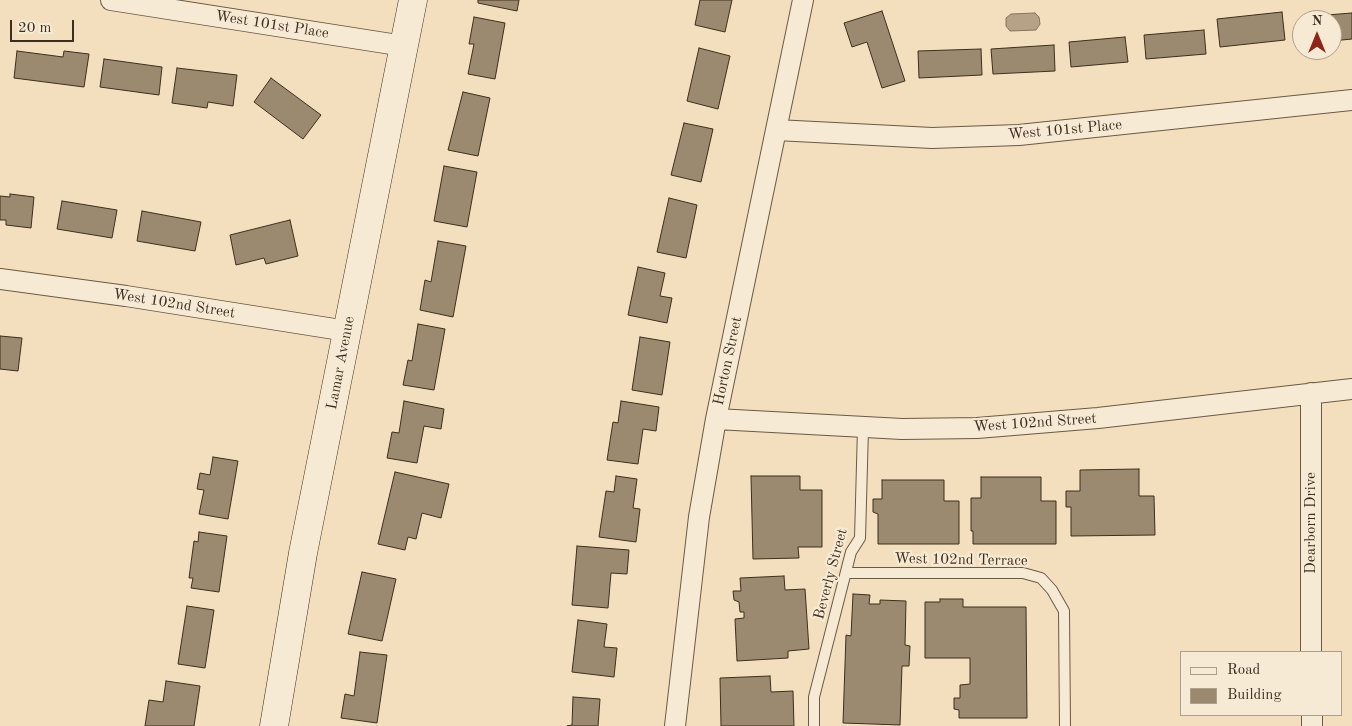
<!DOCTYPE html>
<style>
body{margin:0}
#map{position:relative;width:1352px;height:726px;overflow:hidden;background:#f3debd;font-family:"Old Standard TT",serif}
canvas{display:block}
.legend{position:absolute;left:1180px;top:651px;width:162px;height:65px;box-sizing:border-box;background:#f7ead4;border:1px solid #ad9f8b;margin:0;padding:6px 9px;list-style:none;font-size:15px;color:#3d2e1d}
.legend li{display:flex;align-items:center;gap:10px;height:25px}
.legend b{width:25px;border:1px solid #ad9f8b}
.north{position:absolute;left:1292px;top:10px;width:50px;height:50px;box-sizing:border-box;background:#f7ead4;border:1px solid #ad9f8b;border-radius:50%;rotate:0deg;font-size:14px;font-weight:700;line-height:20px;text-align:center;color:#3d2e1d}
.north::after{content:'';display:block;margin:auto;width:18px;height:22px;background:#8f2418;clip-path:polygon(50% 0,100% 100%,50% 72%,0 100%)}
.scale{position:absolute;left:10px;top:20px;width:64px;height:22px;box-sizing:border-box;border:2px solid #3d2e1d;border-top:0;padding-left:6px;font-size:15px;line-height:18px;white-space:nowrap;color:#3d2e1d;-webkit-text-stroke:4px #f7ead4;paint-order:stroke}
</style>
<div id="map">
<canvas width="1352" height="726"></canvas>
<ul class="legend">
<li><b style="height:6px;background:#f7ead4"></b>Road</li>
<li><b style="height:14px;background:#9c8a70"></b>Building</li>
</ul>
<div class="north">N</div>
<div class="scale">20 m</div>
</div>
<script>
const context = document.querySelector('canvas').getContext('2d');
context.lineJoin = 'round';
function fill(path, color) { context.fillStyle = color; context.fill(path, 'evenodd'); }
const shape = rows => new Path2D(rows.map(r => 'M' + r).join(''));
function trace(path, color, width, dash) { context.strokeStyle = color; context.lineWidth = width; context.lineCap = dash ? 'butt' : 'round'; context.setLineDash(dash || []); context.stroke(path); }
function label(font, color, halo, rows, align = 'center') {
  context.font = font + ' "Old Standard TT",serif'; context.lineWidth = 4.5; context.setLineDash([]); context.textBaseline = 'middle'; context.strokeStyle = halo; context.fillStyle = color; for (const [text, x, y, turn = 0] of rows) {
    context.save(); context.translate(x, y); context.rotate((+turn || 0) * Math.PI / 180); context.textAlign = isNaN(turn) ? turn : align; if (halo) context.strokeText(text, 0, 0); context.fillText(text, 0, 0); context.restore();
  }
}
const water = shape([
 [1035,13,1039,17,1040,24,1036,30,1010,31,1006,26,1006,18,1011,14,1035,13]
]);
const building = shape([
 [478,0,519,0,517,11,478,3,478,0],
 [700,0,732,0,725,32,695,25,700,0],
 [882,11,905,81,882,88,867,42,852,47,844,23,882,11],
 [1282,12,1285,40,1220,47,1217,19,1282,12],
 [1352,13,1352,39,1332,41,1332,20,1303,20,1302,17,1352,13],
 [474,17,505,23,495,79,468,74,474,44,469,44,474,17],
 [1204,30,1206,54,1146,59,1144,35,1204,30],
 [1125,37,1128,62,1071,67,1069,42,1125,37],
 [1054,45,1055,71,993,74,991,49,1054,45],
 [699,48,730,56,718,109,687,101,699,48],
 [981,49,982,75,919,78,918,51,981,49],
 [17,51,63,57,64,51,89,54,84,87,14,78,17,51],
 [104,59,162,67,159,95,100,87,104,59],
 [177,68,237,75,233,106,208,102,207,108,172,103,177,68],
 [271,78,321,115,303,139,254,102,271,78],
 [463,92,490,98,478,156,448,150,463,92],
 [684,123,713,129,701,182,671,175,684,123],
 [444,166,477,172,467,227,434,221,444,166],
 [10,194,34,197,31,228,6,225,6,220,0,220,0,196,10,197,10,194],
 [669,198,697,205,686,258,657,252,669,198],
 [62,201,117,210,112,238,57,229,62,201],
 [142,211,201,222,195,251,137,241,142,211],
 [290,220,298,256,266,264,264,258,236,265,230,235,290,220],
 [438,241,466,246,453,317,420,310,425,280,431,282,438,241],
 [638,267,665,273,660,296,672,298,667,323,628,315,638,267],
 [418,324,445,329,434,390,403,385,408,360,412,361,418,324],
 [0,336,22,338,18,371,0,369,0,336],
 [640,337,670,342,662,395,632,390,640,337],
 [404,401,444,409,441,429,424,426,417,463,387,458,392,432,399,433,404,401],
 [621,401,659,407,656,431,643,429,638,464,607,460,613,422,618,423,621,401],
 [213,457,238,461,228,519,199,514,204,490,197,489,200,473,210,475,213,457],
 [1139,469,1139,496,1154,496,1155,535,1071,536,1071,507,1066,507,1066,491,1080,491,1080,470,1139,469],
 [395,472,449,484,441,518,422,513,416,539,408,537,405,550,378,544,395,472],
 [616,476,637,479,633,508,640,509,636,542,599,537,606,491,614,492,616,476],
 [751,476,800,476,800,490,822,490,822,547,798,547,799,558,753,559,751,476],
 [981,477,1041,477,1041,501,1056,501,1056,544,973,544,973,531,971,531,971,498,981,498,981,477],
 [882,480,944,480,944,501,959,501,959,544,878,544,878,514,873,512,873,499,882,499,882,480],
 [199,532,227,536,219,592,191,588,193,578,189,578,194,541,198,542,199,532],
 [577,546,629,550,627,574,611,573,608,608,572,605,577,546],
 [362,572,396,579,382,641,348,634,362,572],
 [784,576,785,590,805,589,809,649,788,651,788,658,737,661,735,619,744,618,744,612,740,612,739,602,734,600,733,591,741,591,740,578,784,576],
 [853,594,870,595,869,604,880,604,880,600,906,601,905,645,910,646,909,666,902,666,900,725,843,723,846,635,851,636,853,594],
 [940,599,963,599,963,607,1026,607,1027,718,959,718,959,710,954,709,954,698,960,698,960,685,970,684,970,658,925,658,925,602,940,602,940,599],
 [187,606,214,610,205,668,178,664,187,606],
 [578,620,607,624,604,647,617,648,614,677,572,672,578,620],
 [360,652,387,655,377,723,341,718,345,694,354,696,360,652],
 [770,676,771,692,793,691,794,726,721,726,720,678,770,676],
 [166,681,200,686,194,726,145,726,149,700,163,702,166,681],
 [573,697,600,699,598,726,567,726,572,725,573,697]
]);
const lane = shape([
 [846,573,1023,573,1041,578,1052,590,1064,611,1065,726],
 [814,726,814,697,851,552,860,538,863,428]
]);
const street = shape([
 [111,0,404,46],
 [776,130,932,138,1019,135,1352,100],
 [0,279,126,296,347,331],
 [1311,393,1311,652],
 [716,419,902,429,977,428,1098,418,1352,389],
 [1312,715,1312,726],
 [675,726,699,517,716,419,803,0]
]);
const secondary = shape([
 [274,726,303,553,413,0]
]);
const streetNames = [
 ["West 101st Place",272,25,9],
 ["West 101st Place",1065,130,-5],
 ["West 102nd Street",174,304,9],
 ["Horton Street",728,361,-78],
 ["Lamar Avenue",341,363,-79],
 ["West 102nd Street",1035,423,-4],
 ["Dearborn Drive",1311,523,-90],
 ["West 102nd Terrace",961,560,1],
 ["Beverly Street",831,574,-75]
];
fill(water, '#b5a287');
trace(water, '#85745d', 1);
fill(building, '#9c8a70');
trace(building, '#3d2e1d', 1);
trace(lane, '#6a5a45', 12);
trace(street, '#6a5a45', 22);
trace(secondary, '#3d2e1d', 29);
trace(lane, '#f7ead4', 10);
trace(street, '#f7ead4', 20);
trace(secondary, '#f7ead4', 28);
label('15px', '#3d2e1d', '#f7ead4', streetNames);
</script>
